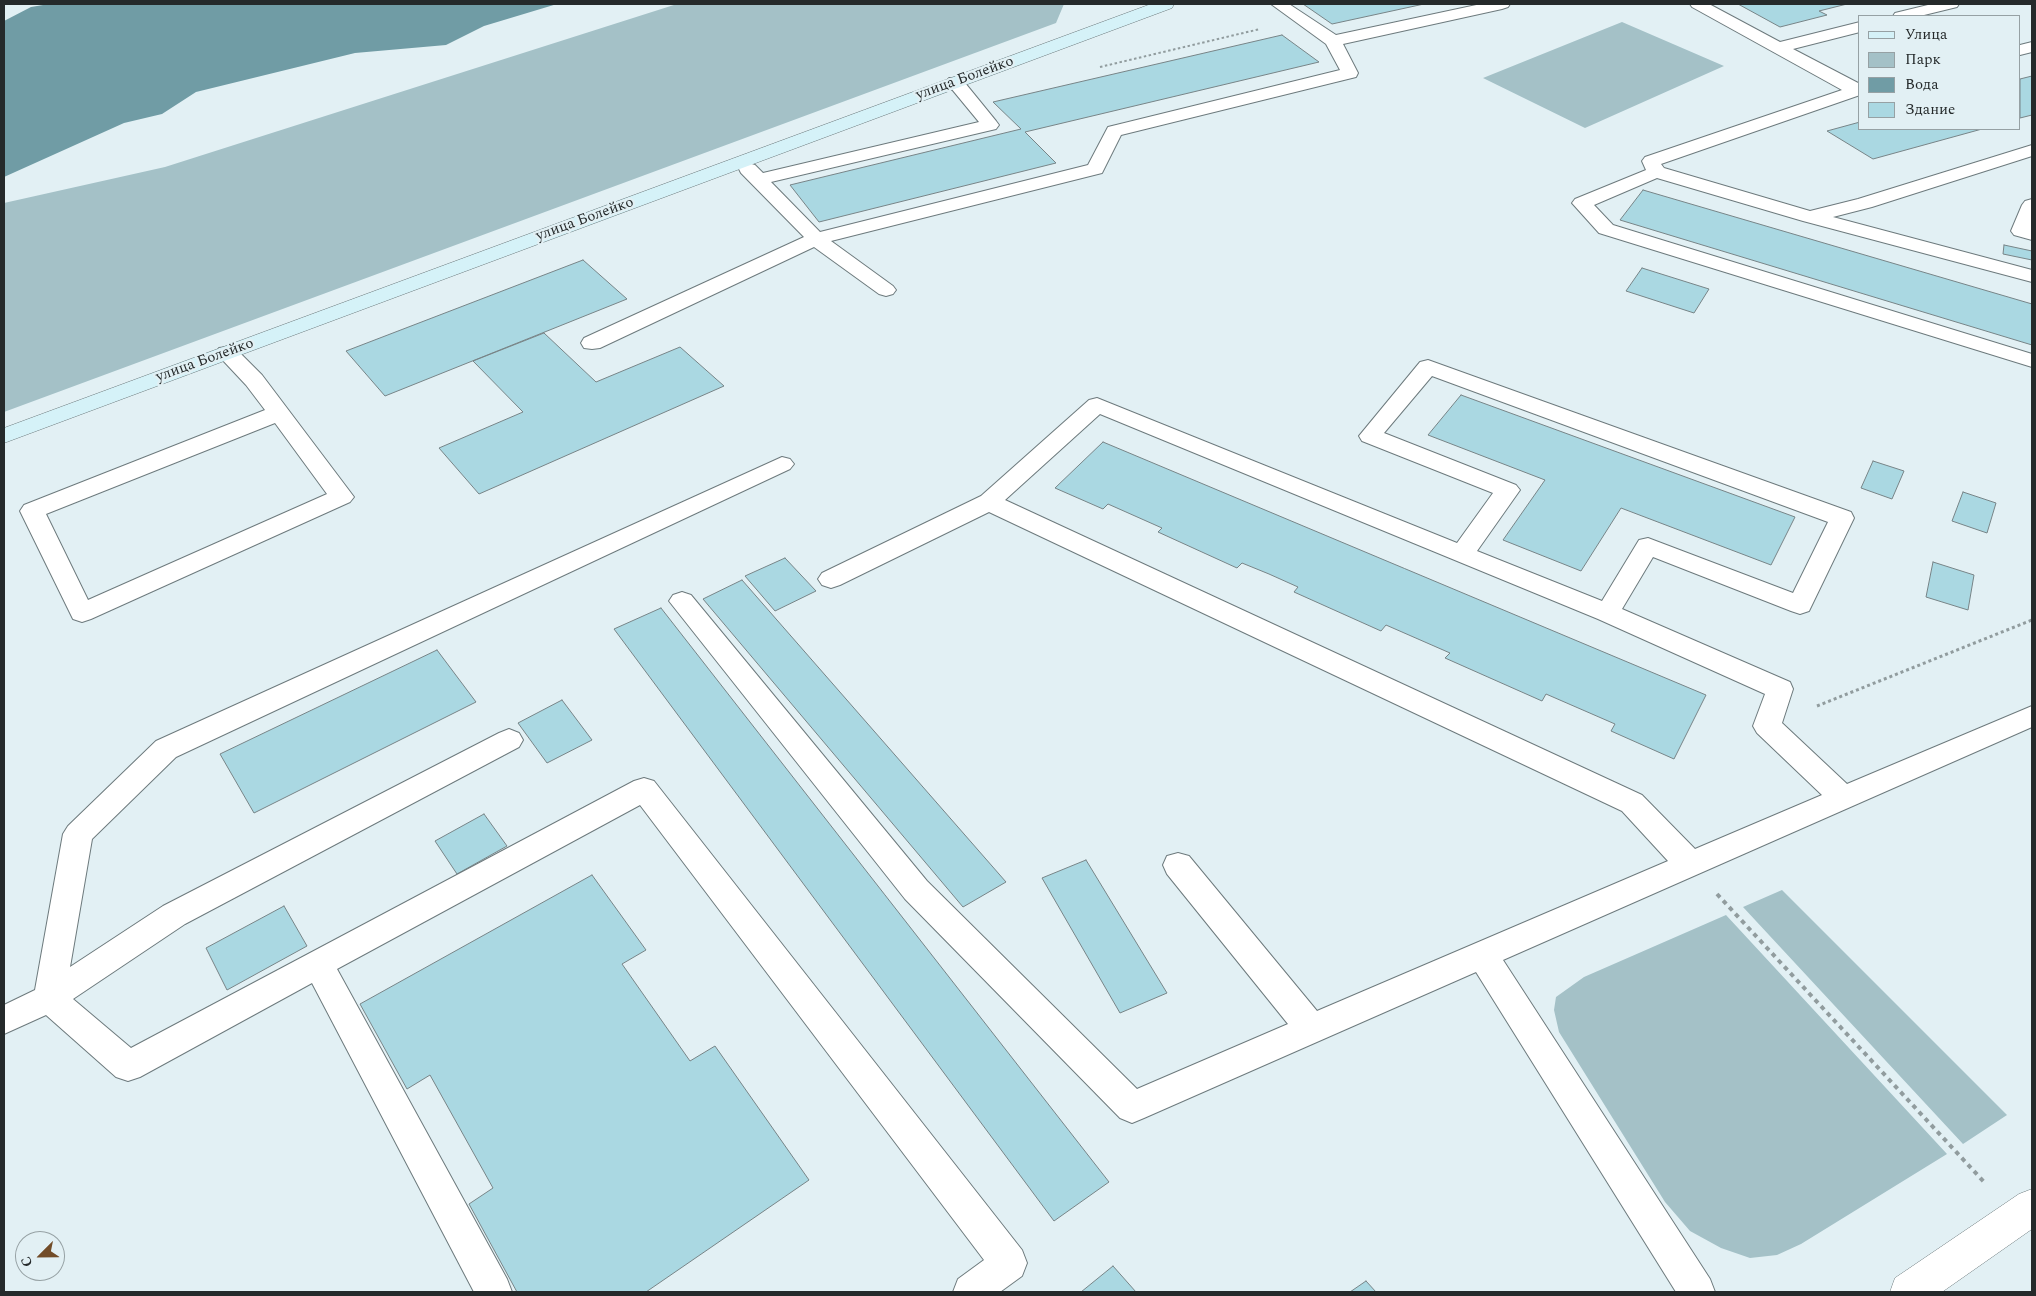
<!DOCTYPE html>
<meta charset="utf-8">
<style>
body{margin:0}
#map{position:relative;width:2036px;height:1296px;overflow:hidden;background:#e2f0f4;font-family:Spectral,serif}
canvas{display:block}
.frame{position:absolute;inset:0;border:5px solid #252a2b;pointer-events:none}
.legend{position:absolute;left:1858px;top:15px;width:162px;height:115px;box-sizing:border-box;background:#e2f0f4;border:1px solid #96a1a4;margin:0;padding:6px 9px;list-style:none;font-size:15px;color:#252a2b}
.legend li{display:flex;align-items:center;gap:10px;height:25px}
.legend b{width:25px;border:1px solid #96a1a4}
.north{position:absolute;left:15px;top:1231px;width:50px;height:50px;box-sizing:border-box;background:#e2f0f4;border:1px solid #96a1a4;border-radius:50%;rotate:247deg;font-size:14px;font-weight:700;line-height:20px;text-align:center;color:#252a2b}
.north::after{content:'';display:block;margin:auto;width:18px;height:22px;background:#724c28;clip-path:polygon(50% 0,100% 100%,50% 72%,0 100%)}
</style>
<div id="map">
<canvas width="2036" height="1296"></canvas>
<div class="frame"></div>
<ul class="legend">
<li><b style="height:6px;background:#d5f2f8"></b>Улица</li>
<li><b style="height:14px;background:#a4c1c7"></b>Парк</li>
<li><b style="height:14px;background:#709ca5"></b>Вода</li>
<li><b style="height:14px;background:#aad8e2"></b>Здание</li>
</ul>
<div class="north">С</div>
</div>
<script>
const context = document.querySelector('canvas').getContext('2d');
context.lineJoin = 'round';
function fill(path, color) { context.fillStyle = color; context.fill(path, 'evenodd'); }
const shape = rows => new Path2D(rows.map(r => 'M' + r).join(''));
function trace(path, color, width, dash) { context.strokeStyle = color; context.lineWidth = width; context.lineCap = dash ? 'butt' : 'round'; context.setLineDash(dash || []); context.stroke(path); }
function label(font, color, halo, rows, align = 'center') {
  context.font = font + ' Spectral,serif'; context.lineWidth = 4.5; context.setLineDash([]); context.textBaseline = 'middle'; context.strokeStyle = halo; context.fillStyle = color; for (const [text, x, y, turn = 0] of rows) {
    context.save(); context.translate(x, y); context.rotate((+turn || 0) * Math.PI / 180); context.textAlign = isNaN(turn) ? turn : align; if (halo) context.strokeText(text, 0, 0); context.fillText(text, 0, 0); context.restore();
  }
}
const green = shape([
 [677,4,1064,4,1056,23,4,412,4,203,165,167],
 [1622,22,1724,66,1585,128,1483,78],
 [1782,890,2007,1115,1963,1144,1743,907],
 [1726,915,1947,1154,1801,1244,1777,1255,1750,1258,1721,1248,1690,1231,1665,1202,1559,1032,1554,1010,1556,997,1584,977]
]);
const water = shape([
 [49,4,557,4,484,26,446,45,355,53,196,92,162,114,124,123,4,177,4,21,31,7]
]);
const building = shape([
 [1303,4,1424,4,1332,24,1303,4],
 [1738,4,1847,4,1819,11,1827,15,1780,27,1738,4],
 [1282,35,1319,62,1025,132,1056,163,819,222,790,185,1021,129,993,102,1282,35],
 [2032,76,2032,115,2020,118,2020,79,2032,76],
 [1860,122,1860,129,1982,129,1873,159,1827,131,1860,122],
 [1643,190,2032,304,2032,345,1620,220,1643,190],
 [2004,245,2032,251,2032,260,2003,254,2004,245],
 [583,260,627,299,385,396,346,351,583,260],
 [1642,268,1709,289,1694,313,1626,291,1642,268],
 [544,333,596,382,680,347,724,386,479,494,439,448,523,412,473,361,544,333],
 [1461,395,1795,517,1771,565,1621,508,1581,571,1503,540,1545,480,1428,435,1461,395],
 [1103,442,1706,695,1674,759,1611,731,1615,724,1546,694,1542,701,1445,658,1450,653,1386,625,1381,631,1294,592,1298,587,1269,574,1242,563,1237,568,1158,532,1162,528,1108,504,1103,509,1055,488,1103,442],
 [1873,461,1904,471,1892,499,1861,488,1873,461],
 [1963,492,1996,503,1987,533,1952,521,1963,492],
 [785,558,816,591,775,611,745,576,785,558],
 [1933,562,1974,575,1968,610,1926,597,1933,562],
 [742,580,1006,882,963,907,703,599,742,580],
 [661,608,1109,1182,1054,1221,614,629,661,608],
 [437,650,476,702,254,813,220,754,437,650],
 [562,700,592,740,547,763,518,723,562,700],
 [484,814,507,846,457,874,435,841,484,814],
 [1086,860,1167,993,1120,1013,1042,878,1086,860],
 [592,875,646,950,622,964,690,1061,715,1046,809,1180,646,1292,517,1292,469,1204,493,1188,430,1075,407,1089,360,1004,592,875],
 [284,906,307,946,227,990,206,948,284,906],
 [1113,1266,1136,1292,1081,1292,1113,1266],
 [1366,1281,1376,1292,1350,1292,1366,1281]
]);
const pathFar2 = shape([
 [1100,67,1260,29]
]);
const pathFar1 = shape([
 [1817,706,2032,620]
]);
const path = shape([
 [1717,894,1985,1183]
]);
const lane = shape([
 [1271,4,1289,4,1336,35,1481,4,1510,4,1508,7,1502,9,1343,44,1358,73,1356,77,1121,135,1102,173,831,241,893,286,896,290,893,294,886,296,879,294,814,247,600,348,592,349,584,348,581,343,584,338,804,237,741,173,739,169,741,165,748,163,755,165,763,173,979,122,946,82,949,78,961,78,996,121,999,125,996,129,771,182,820,232,1088,165,1108,127,1340,70,1326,44,1271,4],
 [1690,4,1709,4,1780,42,1860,22,1860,32,1793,49,1860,84,1860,95,1661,164,1664,168,1810,211,1858,199,2032,145,2032,156,1872,207,1833,217,2032,270,2032,282,1803,221,1657,178,1594,205,1613,225,2032,354,2032,367,1599,233,1572,203,1575,199,1646,170,1642,161,1645,157,1842,90,1692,7,1690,4],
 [1932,4,1959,4,1957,7,1920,16,1893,16,1895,13,1932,4],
 [2032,42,2032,52,2020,55,2020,45,2032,42],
 [2032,199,2032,240,2014,235,2011,231,2022,205,2025,201,2032,199],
 [227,347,235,348,262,375,354,497,350,502,91,619,82,622,73,619,20,511,24,505,265,410,246,385,216,353,219,348,227,347],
 [275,423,327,494,88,600,46,514,275,423],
 [1428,360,1851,512,1854,518,1809,611,1800,614,1791,611,1653,557,1622,609,1790,682,1793,689,1782,723,1847,784,2032,706,2032,727,1503,960,1710,1279,1715,1292,1676,1292,1476,972,1144,1118,1132,1123,1120,1118,905,899,669,601,673,595,682,592,691,595,927,881,1137,1089,1288,1024,1167,874,1163,865,1167,856,1178,853,1189,856,1317,1011,1668,861,1622,811,989,512,840,585,831,588,822,585,818,579,822,573,981,496,1089,400,1097,398,1457,543,1493,493,1362,441,1359,436,1420,362,1428,360],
 [1432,376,1828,522,1793,593,1648,538,1639,540,1602,601,1477,551,1520,490,1516,485,1384,433,1432,376],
 [1100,414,1598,619,1765,694,1753,726,1757,733,1822,795,1695,849,1642,795,1005,500,1100,414],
 [782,457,790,459,794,464,790,469,176,757,92,839,70,967,163,906,499,733,509,729,519,733,523,740,519,747,185,924,73,999,131,1048,634,781,644,778,654,781,1022,1250,1027,1263,1022,1276,1000,1292,953,1292,958,1279,984,1260,640,805,337,969,507,1279,512,1292,474,1292,312,983,140,1077,128,1081,116,1077,46,1015,4,1034,4,1005,35,990,63,834,68,826,156,741,782,457]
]);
const street = shape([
 [2032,1189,2032,1229,1942,1292,1890,1292,1895,1278,2019,1194,2032,1189]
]);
const secondary = shape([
 [1151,4,1174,4,1172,8,4,443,4,428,1151,4]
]);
const farStreetnames = [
 ["улица Болейко",965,79,-20],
 ["улица Болейко",585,220,-20],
 ["улица Болейко",205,361,-20]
];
fill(green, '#a4c1c7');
fill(water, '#709ca5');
fill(building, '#aad8e2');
trace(building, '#778487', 1);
trace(lane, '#6d7a7d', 2);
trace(street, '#6d7a7d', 1);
trace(secondary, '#6d7a7d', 1);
trace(pathFar2, '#919c9e', 2, [2.5, 2.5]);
trace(pathFar1, '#919c9e', 3, [3, 3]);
trace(path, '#919c9e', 4, [4.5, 4.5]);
fill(lane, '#fff');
fill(street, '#fff');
fill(secondary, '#d5f2f8');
label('15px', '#252a2b', '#e2f0f4', farStreetnames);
</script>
